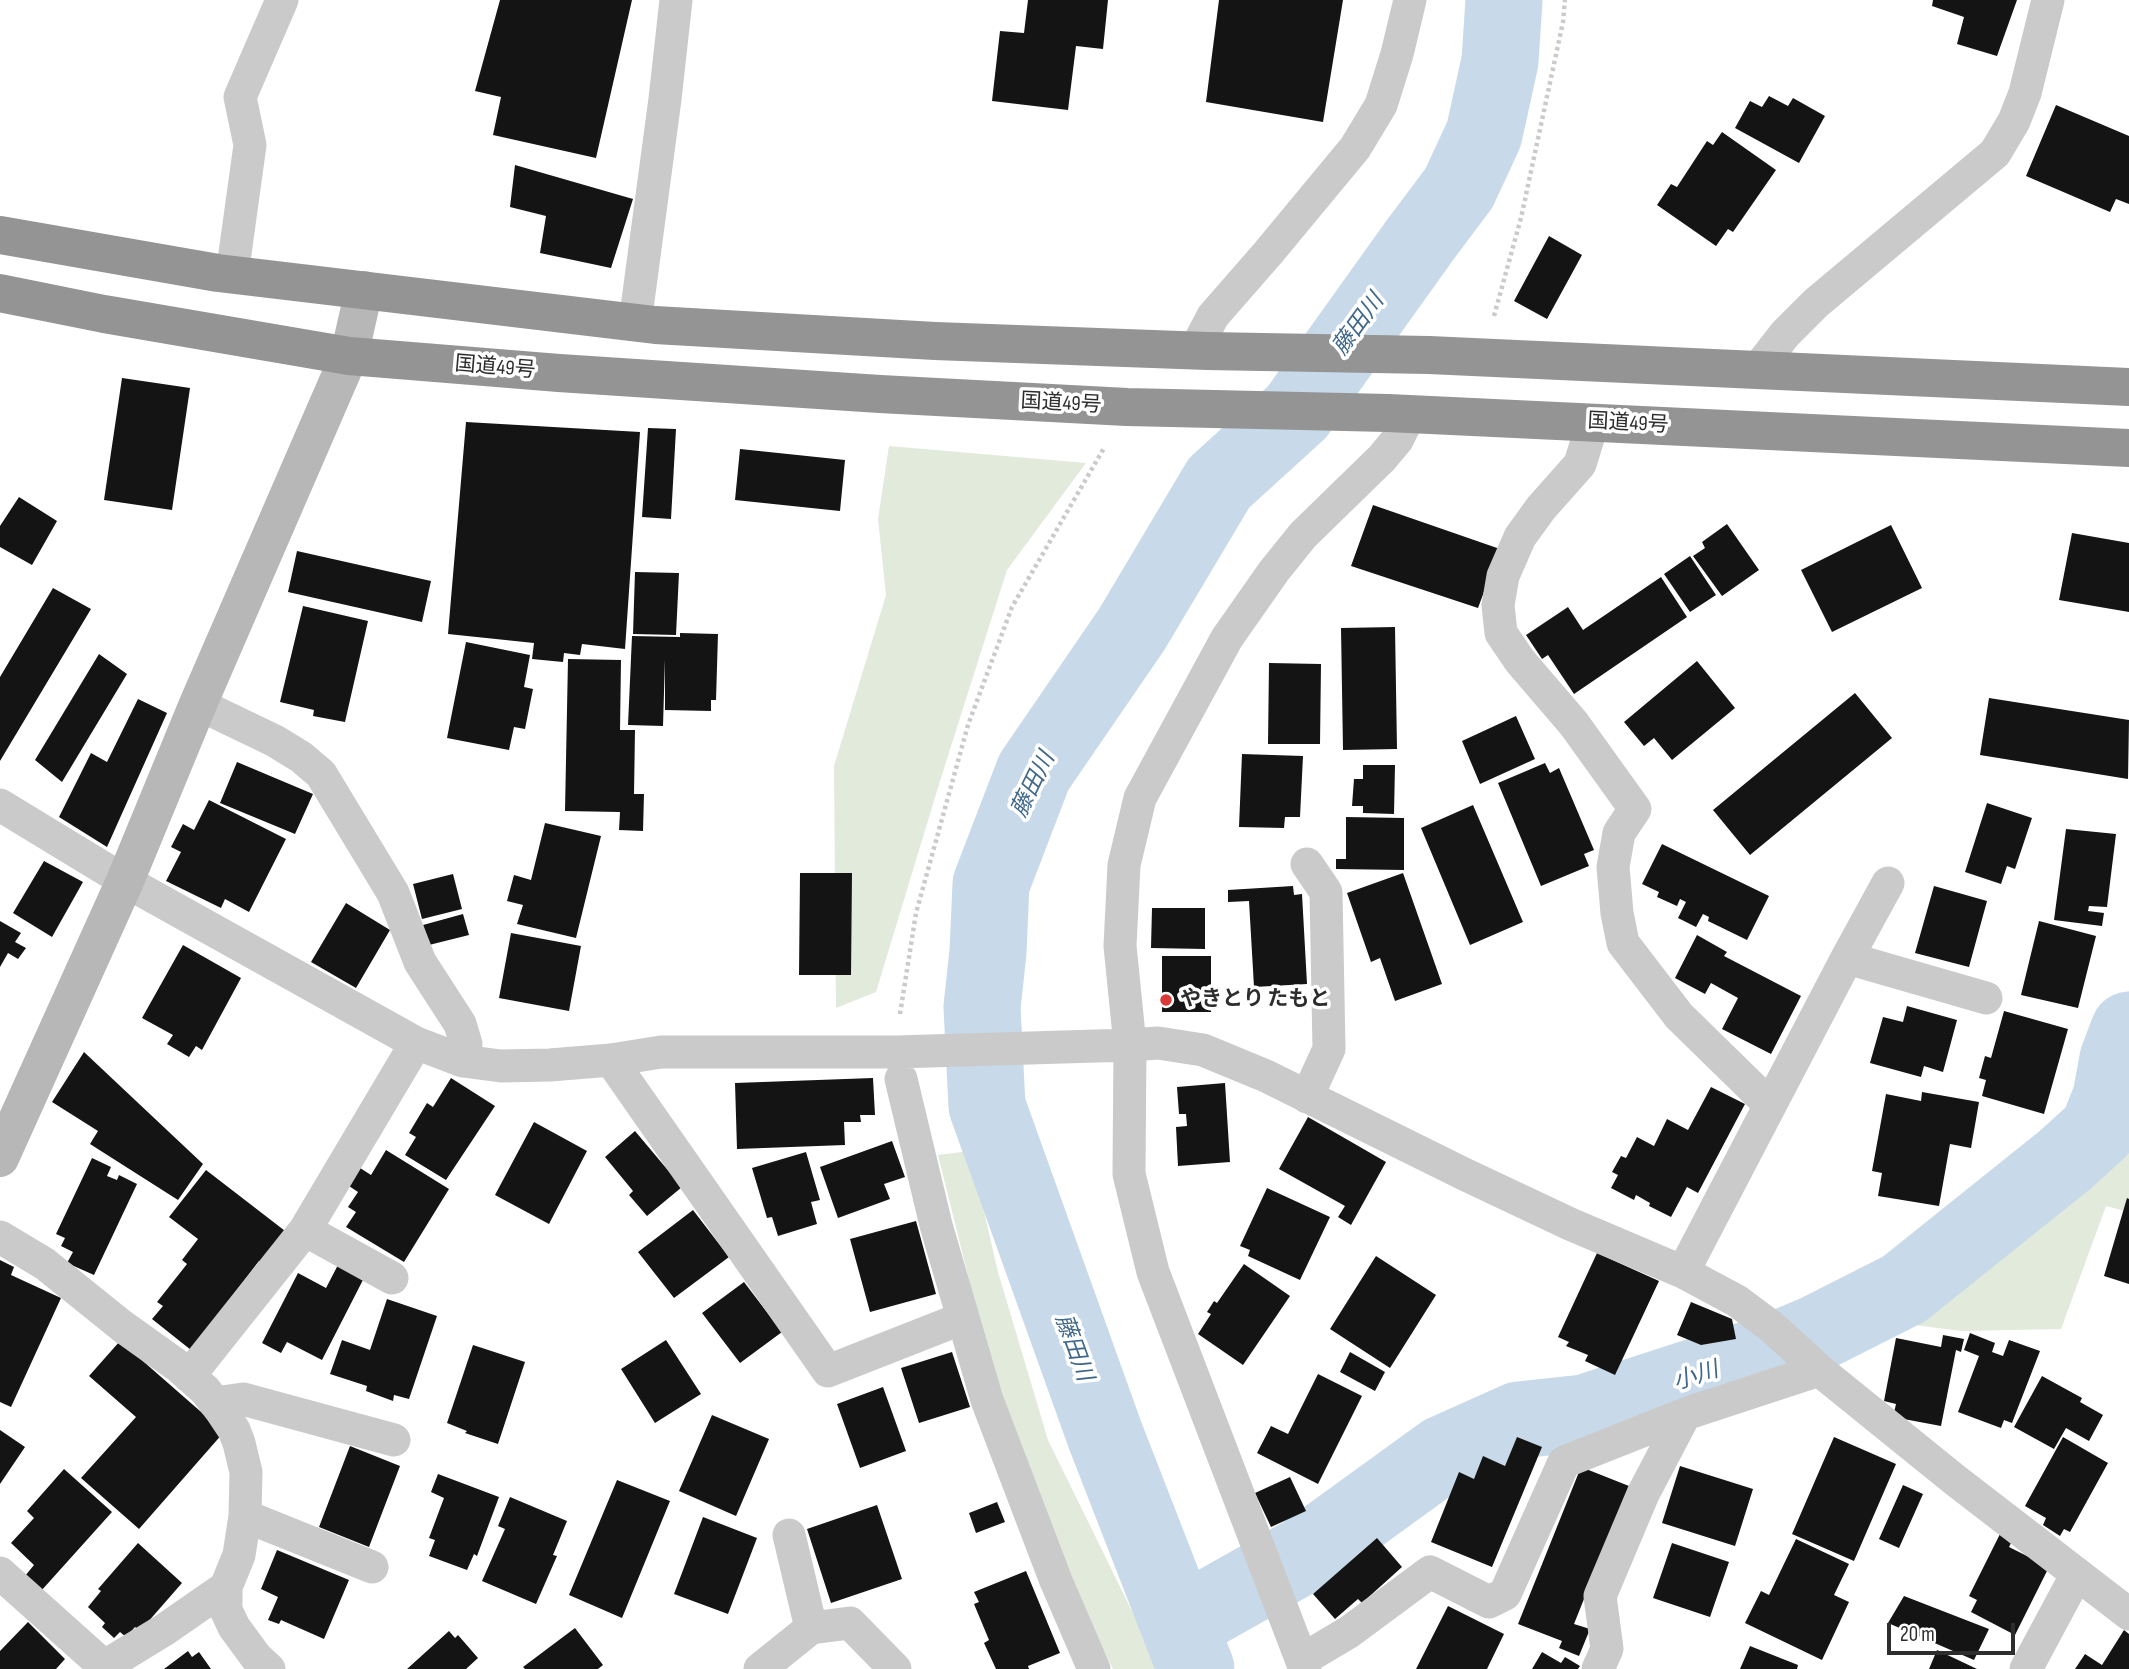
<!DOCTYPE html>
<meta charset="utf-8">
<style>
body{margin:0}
#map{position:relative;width:2129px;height:1669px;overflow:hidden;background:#fff;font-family:"Sofia Sans Condensed",sans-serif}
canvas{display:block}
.scale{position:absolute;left:1887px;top:1623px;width:128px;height:32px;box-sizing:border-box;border:4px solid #2d2d2d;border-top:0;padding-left:9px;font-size:21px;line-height:24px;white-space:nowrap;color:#2d2d2d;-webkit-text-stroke:5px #fff;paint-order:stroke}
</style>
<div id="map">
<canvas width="2129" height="1669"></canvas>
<div class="scale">20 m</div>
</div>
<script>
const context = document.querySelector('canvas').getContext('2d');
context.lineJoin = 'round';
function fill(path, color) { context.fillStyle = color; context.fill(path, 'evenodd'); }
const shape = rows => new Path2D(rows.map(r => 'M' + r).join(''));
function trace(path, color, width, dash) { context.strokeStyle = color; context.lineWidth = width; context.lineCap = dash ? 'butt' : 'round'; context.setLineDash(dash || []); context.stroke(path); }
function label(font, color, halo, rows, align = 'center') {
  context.font = font + ' "Sofia Sans Condensed","Noto Sans JP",sans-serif'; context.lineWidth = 7; context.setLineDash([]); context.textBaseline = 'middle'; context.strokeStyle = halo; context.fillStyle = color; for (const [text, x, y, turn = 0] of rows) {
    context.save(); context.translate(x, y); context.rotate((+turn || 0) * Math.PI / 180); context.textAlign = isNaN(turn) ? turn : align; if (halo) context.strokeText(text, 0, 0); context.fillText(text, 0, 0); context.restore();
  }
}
const green = shape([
 [889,446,1086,463,1007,570,940,781,876,992,836,1008,834,766,886,595,878,519],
 [2129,1110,2129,1212,2106,1206,2061,1329,1961,1331,1891,1322,1989,1263,2034,1210,2112,1133],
 [970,1151,998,1272,1048,1440,1155,1658,1158,1669,1113,1669,1073,1590,994,1380,938,1155]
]);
const river = shape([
 [1179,1625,1305,1554,1443,1454,1519,1420,1584,1413,1772,1352,1815,1334,1904,1289,2065,1160,2098,1130,2111,1097,2118,1059,2129,1030],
 [1196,1669,1105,1435,987,1106,982,1007,988,952,991,884,1034,772,1132,629,1219,483,1297,412,1420,240,1459,188,1484,134,1500,61,1504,0]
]);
const building = shape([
 [500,0,632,0,596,158,493,135,501,97,475,91],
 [1028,0,1108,0,1103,49,1076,46,1068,110,992,101,1000,31,1024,33],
 [1219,0,1343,0,1323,122,1206,102],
 [1933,0,2017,0,1997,56,1957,44,1964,17,1932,6],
 [1769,96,1788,106,1793,98,1825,116,1799,163,1735,128,1750,101,1762,107],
 [2056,105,2129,136,2129,204,2116,199,2110,212,2026,176],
 [1722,132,1776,170,1733,232,1728,229,1716,246,1657,205,1671,184,1677,187,1707,141,1713,145],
 [515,165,633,199,611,268,540,253,546,216,510,207],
 [1549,236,1582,255,1547,319,1514,301],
 [122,378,190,388,172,510,104,500],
 [466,422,640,432,625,649,582,644,580,655,564,653,563,662,532,659,534,643,448,634],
 [648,428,676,429,671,519,642,517],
 [740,449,845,460,840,511,735,500],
 [19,497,57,521,32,565,0,547,0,526],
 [1373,505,1500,549,1478,608,1351,566],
 [1727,524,1759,570,1722,596,1693,556,1705,548,1702,542],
 [1891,525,1922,588,1832,632,1801,570],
 [2072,533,2129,543,2129,612,2059,600],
 [297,551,431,581,422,622,288,592],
 [1690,556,1716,595,1690,612,1664,574],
 [635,572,679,573,676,635,633,634],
 [1661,577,1687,617,1574,694,1548,655,1542,659,1526,635,1568,607,1583,630],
 [53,588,91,609,0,761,0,677],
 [303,606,368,621,345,722,313,716,314,710,280,702],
 [1395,627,1397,749,1343,750,1341,628],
 [680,633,718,634,716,700,711,700,711,711,665,710,665,659,663,726,628,725,632,636,680,637],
 [466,642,530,655,524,687,533,689,525,729,514,727,509,750,447,738],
 [99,654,127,674,62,782,35,760],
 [568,659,621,660,620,730,635,730,634,794,644,794,643,831,619,830,620,812,565,811],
 [1697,661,1735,708,1672,760,1654,738,1644,746,1624,722],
 [1269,663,1321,664,1320,744,1268,744],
 [1855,693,1892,738,1750,855,1713,810],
 [1989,698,2129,720,2128,779,1980,755],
 [138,699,167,713,107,847,59,817,91,753,107,762],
 [1516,716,1535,759,1480,784,1462,741],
 [1242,754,1303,756,1300,817,1285,817,1284,828,1239,827],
 [237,762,313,794,295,834,220,803],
 [1545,763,1550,773,1559,768,1594,850,1584,854,1589,866,1541,886,1498,783],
 [1363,765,1395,765,1394,814,1363,813,1363,806,1352,806,1354,779,1363,779],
 [209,800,286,839,249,912,225,899,221,908,166,881,181,852,171,847,183,824,194,830],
 [1987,803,2032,818,2015,869,2007,866,2001,884,1965,872],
 [1473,805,1523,922,1470,945,1421,828],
 [1346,817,1404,818,1404,870,1336,869,1336,859,1346,859],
 [545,823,601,836,576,938,517,924,523,905,507,901,514,875,531,880],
 [2066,829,2116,834,2107,907,2089,906,2088,911,2104,913,2102,926,2054,920],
 [1662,844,1769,896,1747,940,1708,921,1709,917,1703,914,1696,927,1678,918,1686,902,1680,899,1677,906,1657,897,1659,892,1642,884],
 [44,861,83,882,52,937,13,913],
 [800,873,852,873,851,975,799,975],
 [1403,873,1442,984,1395,1001,1380,958,1371,962,1347,893],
 [453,874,462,909,422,919,413,884],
 [1293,886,1294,895,1302,894,1307,984,1254,987,1249,901,1228,902,1228,890],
 [1934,886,1987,901,1969,967,1915,953],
 [346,903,390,930,356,988,311,962],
 [1152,908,1205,908,1205,949,1151,948],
 [463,914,469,935,429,945,423,925],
 [0,921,21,933,15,942,26,948,18,959,8,953,0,967],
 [2039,921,2096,936,2078,1008,2021,995],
 [511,933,581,946,569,1011,499,998],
 [1697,935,1727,952,1724,956,1801,996,1771,1054,1722,1029,1738,998,1711,983,1705,994,1675,978],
 [183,945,241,978,202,1050,196,1046,189,1057,167,1044,173,1035,142,1018],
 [1162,956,1211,956,1211,1012,1162,1012],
 [1907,1006,1957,1020,1943,1072,1924,1066,1921,1077,1870,1063,1883,1017,1903,1022],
 [2004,1011,2068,1029,2044,1114,1982,1096,1986,1080,1979,1078,1985,1056,1991,1058],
 [84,1052,203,1164,178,1200,90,1144,98,1131,52,1102],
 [451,1078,495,1106,446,1180,405,1155,416,1137,409,1133,427,1103,433,1107],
 [873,1078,875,1115,860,1115,861,1122,844,1122,845,1145,737,1149,735,1083],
 [1225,1083,1230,1162,1178,1166,1176,1127,1187,1126,1186,1114,1179,1114,1177,1087],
 [1711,1087,1745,1104,1698,1193,1687,1187,1671,1217,1649,1206,1650,1203,1636,1195,1634,1200,1611,1188,1618,1175,1612,1172,1621,1156,1626,1158,1637,1137,1654,1146,1667,1119,1688,1130],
 [1922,1092,1979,1102,1971,1148,1950,1144,1939,1206,1878,1196,1882,1173,1872,1171,1886,1094,1921,1101],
 [1308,1117,1386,1162,1351,1225,1338,1217,1345,1206,1279,1169],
 [534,1122,587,1151,549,1224,495,1195],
 [635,1131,682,1187,647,1216,629,1195,633,1191,605,1157],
 [892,1141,905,1177,884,1184,890,1199,838,1218,820,1167],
 [386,1150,449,1189,404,1262,346,1227,356,1212,348,1207,358,1192,346,1184,357,1166,371,1175],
 [806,1152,820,1200,811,1202,817,1224,778,1236,772,1217,767,1218,752,1168],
 [92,1158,111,1167,107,1176,117,1180,119,1175,137,1184,94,1275,67,1263,73,1252,61,1246,65,1238,56,1234],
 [206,1170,289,1234,265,1266,259,1261,191,1350,152,1319,163,1306,157,1302,187,1264,182,1260,198,1239,169,1217],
 [1267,1188,1330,1217,1300,1280,1248,1256,1250,1250,1240,1246],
 [2127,1198,2129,1199,2129,1284,2104,1276],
 [693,1210,729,1257,674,1298,638,1252],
 [916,1221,936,1294,870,1312,850,1239],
 [1597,1253,1659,1281,1615,1375,1585,1361,1588,1355,1566,1346,1569,1342,1558,1337],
 [1376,1256,1436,1295,1390,1368,1330,1329],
 [0,1260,14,1267,11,1275,61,1298,11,1407,0,1402],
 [339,1263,365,1276,322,1360,287,1342,281,1353,262,1343,298,1273,326,1288],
 [1244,1264,1290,1296,1243,1365,1198,1334,1211,1314,1207,1312,1214,1301,1217,1303],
 [744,1282,782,1332,740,1363,702,1313],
 [387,1299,437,1316,409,1399,394,1395,393,1401,366,1391,367,1386,330,1374,342,1340,370,1350],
 [1691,1302,1732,1319,1736,1339,1701,1345,1677,1335],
 [1970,1333,1995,1343,1992,1352,2003,1356,2009,1340,2040,1351,2012,1423,2004,1420,2001,1428,1958,1412,1979,1356,1964,1350],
 [1943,1335,1964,1339,1961,1352,1956,1350,1941,1426,1893,1417,1896,1404,1884,1401,1896,1338,1941,1347],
 [666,1340,701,1394,655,1423,621,1369],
 [120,1341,224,1432,139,1529,81,1478,136,1417,89,1376],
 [473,1345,525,1362,498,1444,465,1433,467,1431,447,1423],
 [952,1352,970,1407,919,1423,901,1368],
 [1350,1352,1385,1372,1375,1391,1340,1372],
 [1318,1374,1362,1396,1318,1484,1257,1453,1271,1426,1288,1434],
 [2042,1376,2082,1398,2080,1402,2103,1415,2089,1441,2066,1428,2054,1449,2014,1427],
 [883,1387,906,1451,860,1468,837,1404],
 [712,1415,769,1439,736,1516,679,1491],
 [0,1430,25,1447,0,1484],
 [1517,1437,1542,1447,1492,1567,1431,1542,1459,1472,1474,1479,1483,1456,1505,1466],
 [1834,1437,1896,1464,1854,1561,1792,1534],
 [2063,1437,2108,1463,2070,1532,2064,1529,2060,1536,2043,1525,2046,1518,2025,1506],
 [350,1446,400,1466,369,1547,319,1527],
 [1680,1466,1753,1489,1735,1546,1662,1523],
 [1581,1467,1629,1486,1574,1624,1590,1629,1579,1656,1559,1648,1562,1641,1518,1624],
 [64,1469,112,1512,41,1591,25,1576,34,1565,11,1543,34,1518,27,1511],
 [438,1474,499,1497,477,1556,474,1554,467,1570,429,1556,435,1540,429,1538,444,1498,431,1492],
 [1290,1477,1306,1511,1271,1527,1255,1493],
 [617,1480,670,1501,622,1618,569,1595],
 [1903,1485,1923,1494,1899,1548,1879,1539],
 [510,1497,567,1521,553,1555,557,1556,536,1604,482,1581,505,1529,498,1526],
 [997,1502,1005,1522,976,1533,969,1513],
 [877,1505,902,1579,831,1603,807,1529],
 [703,1517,757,1538,728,1614,674,1594],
 [2001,1532,2013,1539,2009,1547,2049,1567,2015,1635,1971,1612,1977,1600,1969,1596],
 [1377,1538,1402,1567,1362,1603,1358,1599,1335,1619,1313,1594],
 [1796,1539,1849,1564,1834,1595,1849,1602,1822,1660,1745,1623,1761,1591,1769,1595],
 [138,1543,182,1583,140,1631,135,1627,126,1637,120,1632,114,1638,102,1627,105,1623,88,1607,101,1591,98,1589],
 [1672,1543,1729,1562,1710,1617,1653,1598],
 [277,1550,349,1580,324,1639,281,1620,279,1624,268,1620,278,1597,261,1589],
 [1026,1571,1060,1653,1028,1666,1029,1669,996,1669,984,1643,989,1640,974,1604,979,1602,974,1592],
 [1904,1596,1989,1629,1974,1660,1888,1623],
 [1448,1606,1504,1634,1487,1669,1416,1669],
 [28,1622,65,1659,56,1669,0,1669,0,1651],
 [575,1628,603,1665,598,1669,525,1669,523,1667],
 [2124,1630,2129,1634,2129,1669,2075,1669,2085,1654,2102,1665],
 [449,1631,455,1638,458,1635,478,1658,466,1669,407,1669],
 [1750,1646,1798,1665,1797,1669,1740,1669],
 [1937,1650,1977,1669,1929,1669],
 [188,1651,192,1657,199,1652,211,1669,164,1669],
 [1542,1652,1561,1663,1565,1657,1580,1666,1578,1669,1532,1669]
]);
const path = shape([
 [1494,316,1521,218,1563,22,1565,0],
 [900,1014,916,913,968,725,1012,607,1104,448]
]);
const street = shape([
 [232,275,250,145,240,97,282,0],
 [635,323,665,99,676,0],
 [1195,350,1213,316,1268,253,1355,148,1381,105,1397,54,1410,0],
 [1757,370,1785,334,1816,303,1995,153,2014,121,2025,93,2048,0],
 [1593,422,1580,464,1541,508,1520,537,1503,576,1498,605,1501,633,1520,661,1574,724,1635,809,1619,833,1613,867,1617,913,1623,943,1679,1016,1769,1104],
 [198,704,275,741,301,757,321,774,393,893,420,962,460,1024,466,1044,463,1061],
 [0,805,125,881,416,1043,463,1061,501,1066,550,1065,611,1060,661,1052,896,1052,1130,1045,1158,1043,1203,1050,1266,1076,1464,1174,1570,1224,1683,1272,1737,1301,1773,1328,1819,1370,1955,1480,2129,1614],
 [1307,864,1326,892,1329,1049,1307,1097],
 [1847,958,1888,883],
 [611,1060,828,1371,963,1318],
 [901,1079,936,1225,987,1400,1056,1581,1094,1669],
 [305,1230,392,1278],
 [0,1237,45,1264,122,1326,178,1366,205,1390,222,1412,234,1430,239,1443,246,1472,245,1516,239,1555,226,1587,226,1610,234,1627,256,1657,269,1669],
 [1683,1272,1847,958,1986,998],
 [189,1376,305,1230,416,1043],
 [215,1403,243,1399,394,1440],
 [245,1516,372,1567],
 [0,1573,105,1667],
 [811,1628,850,1623,895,1669],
 [1302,1660,1349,1632,1430,1572,1489,1602,1505,1594,1564,1462,1685,1414,1819,1370],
 [100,1669,164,1630,226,1587],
 [760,1669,811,1628,789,1535],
 [1305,1669,1153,1272,1129,1174,1130,1045,1120,946,1124,865,1140,798,1227,638,1274,571,1303,535,1382,458,1397,440,1410,414],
 [1598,1669,1607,1649,1600,1596,1643,1494,1685,1414],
 [2026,1669,2077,1574]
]);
const secondary = shape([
 [0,1158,125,881,198,704,349,356,364,290]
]);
const highway = shape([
 [0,235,218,273,655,325,935,341,1207,351,1429,355,2129,387],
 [0,293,104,314,349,356,559,373,880,394,1127,407,1388,413,2129,448]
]);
const markers = [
 [1166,1000,7,"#da393a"]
];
const streetNames = [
 ["国道49号",495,368,5],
 ["国道49号",1061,404,3],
 ["国道49号",1628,424,3]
];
const poiNames = [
 ["やきとり たもと",1180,1000]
];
const waterNames = [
 ["藤田川",1359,325,-54],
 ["藤田川",1034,785,-64],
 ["藤田川",1073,1348,70],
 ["小川",1696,1377,-18]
];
fill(green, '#e2eadb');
trace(river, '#c8dae9', 77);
fill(building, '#141414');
trace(path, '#cacaca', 4.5, [3.5, 3.5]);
trace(street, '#cacaca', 33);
trace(secondary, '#b7b7b7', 38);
trace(highway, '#949494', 38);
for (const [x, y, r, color] of markers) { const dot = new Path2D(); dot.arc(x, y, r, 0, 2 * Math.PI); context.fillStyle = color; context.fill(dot); trace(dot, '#fff', 2.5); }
label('21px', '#2d2d2d', '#fff', streetNames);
label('bold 21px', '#2d2d2d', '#fff', poiNames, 'left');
label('italic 23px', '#40688a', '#fff', waterNames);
</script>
